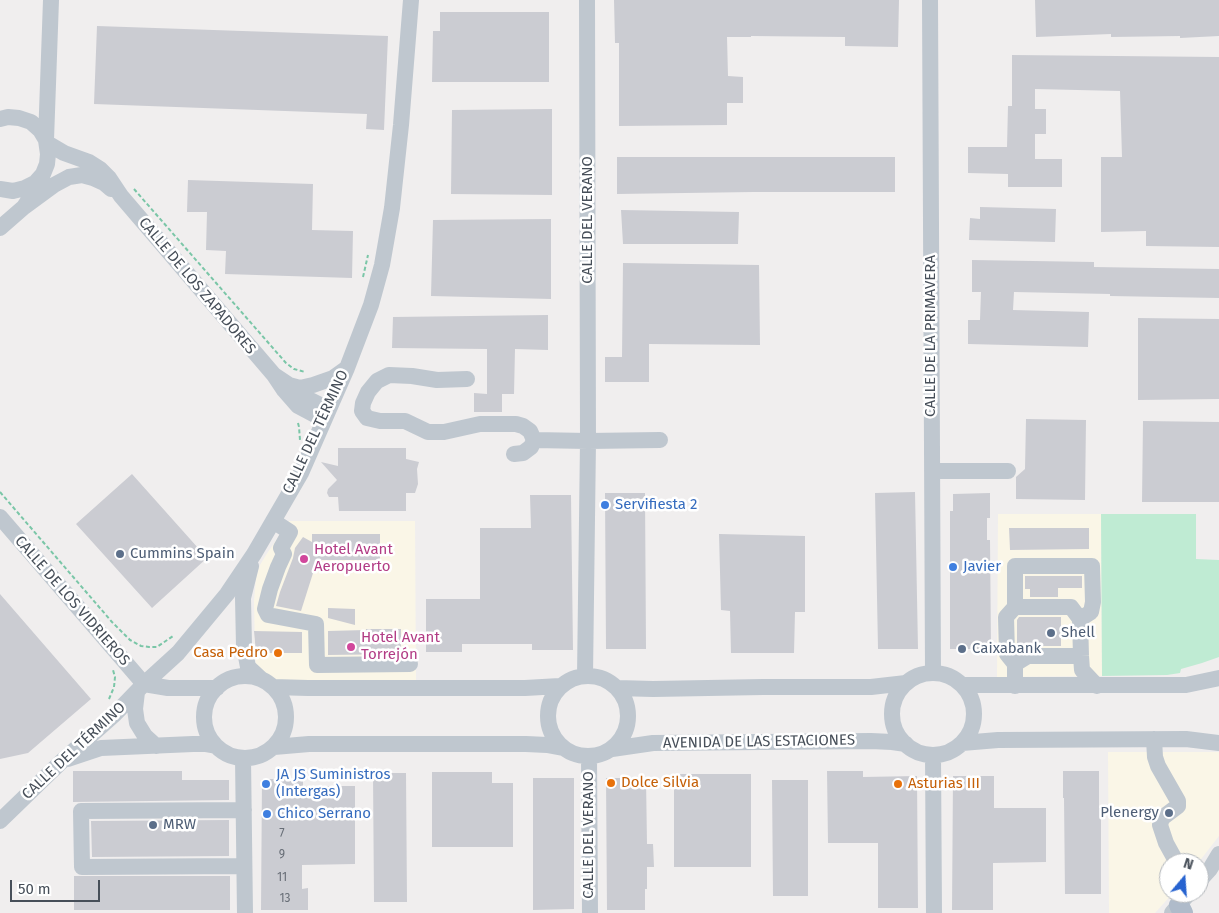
<!DOCTYPE html>
<meta charset="utf-8">
<style>
body{margin:0}
#map{position:relative;width:1219px;height:913px;overflow:hidden;background:#f0eeee;font-family:"Fira Sans",sans-serif}
canvas{display:block}
.north{position:absolute;left:1159px;top:853px;width:50px;height:50px;box-sizing:border-box;background:#fff;border:1px solid #b5b9bd;border-radius:50%;rotate:18deg;font-size:14px;font-weight:700;line-height:20px;text-align:center;color:#474f59}
.north::after{content:'';display:block;margin:auto;width:18px;height:22px;background:#2763d0;clip-path:polygon(50% 0,100% 100%,50% 72%,0 100%)}
.scale{position:absolute;left:10px;top:880px;width:90px;height:22px;box-sizing:border-box;border:2px solid #474f59;border-top:0;padding-left:6px;font-size:15px;line-height:18px;white-space:nowrap;color:#474f59;-webkit-text-stroke:4px #fff;paint-order:stroke}
</style>
<div id="map">
<canvas width="1219" height="913"></canvas>
<div class="north">N</div>
<div class="scale">50 m</div>
</div>
<script>
const context = document.querySelector('canvas').getContext('2d');
context.lineJoin = 'round';
function fill(path, color) { context.fillStyle = color; context.fill(path, 'evenodd'); }
const shape = rows => new Path2D(rows.map(r => 'M' + r).join(''));
function trace(path, color, width, dash) { context.strokeStyle = color; context.lineWidth = width; context.lineCap = dash ? 'butt' : 'round'; context.setLineDash(dash || []); context.stroke(path); }
function label(font, color, halo, rows, align = 'center') {
  context.font = font + ' "Fira Sans",sans-serif'; context.lineWidth = 5; context.setLineDash([]); context.textBaseline = 'middle'; context.strokeStyle = halo; context.fillStyle = color; for (const [text, x, y, turn = 0] of rows) {
    context.save(); context.translate(x, y); context.rotate((+turn || 0) * Math.PI / 180); context.textAlign = isNaN(turn) ? turn : align; if (halo) context.strokeText(text, 0, 0); context.fillText(text, 0, 0); context.restore();
  }
}
const commercial = shape([
 [998,514,1101,514,1102,676,997,677],
 [289,521,415,521,416,682,284,682,271,679,260,671,256,665,255,653,254,601,256,577,260,565,266,555],
 [1108,752,1219,752,1219,836,1198,863,1169,863,1169,893,1173,893,1155,913,1109,913]
]);
const green = shape([
 [1101,514,1196,514,1196,559,1219,560,1219,657,1202,663,1181,669,1180,673,1167,675,1102,676]
]);
const building = shape([
 [614,0,899,0,898,47,845,46,845,37,751,36,751,37,727,37,728,76,743,77,743,103,727,103,727,125,619,126,619,43,615,43],
 [1035,0,1219,0,1219,36,1180,38,1180,36,1111,37,1111,34,1036,37],
 [440,12,549,12,549,82,432,82,433,31,440,31],
 [97,26,388,36,384,130,366,129,367,114,94,104],
 [1012,55,1219,57,1219,247,1146,246,1146,231,1101,232,1101,157,1122,157,1120,91,1035,89,1035,109,1046,109,1046,134,1035,134,1035,159,1062,159,1062,187,1008,187,1008,174,968,173,968,147,1007,147,1008,106,1012,106],
 [552,109,552,195,451,194,452,110],
 [617,157,895,157,895,192,753,192,617,194],
 [188,180,313,184,312,230,353,231,352,278,225,274,226,251,206,250,207,212,187,212],
 [980,207,1056,209,1055,242,969,240,970,218,980,219],
 [621,210,739,212,738,244,623,244],
 [551,219,551,299,431,296,433,220],
 [972,260,1094,262,1094,267,1219,269,1219,298,1110,296,1110,294,1014,292,1013,310,1089,312,1088,347,968,344,968,320,980,320,981,292,972,292],
 [623,263,759,265,760,345,649,344,649,382,605,382,605,357,622,357],
 [548,315,548,350,515,349,514,394,502,394,502,412,474,412,474,393,487,394,487,349,392,348,393,317],
 [1138,318,1219,319,1219,399,1138,400],
 [1026,419,1086,420,1085,500,1016,499,1016,477,1025,469],
 [1143,421,1219,422,1219,502,1142,502],
 [338,448,406,448,406,459,419,462,417,469,418,484,415,493,406,493,406,511,339,511,338,497,329,497,327,493,328,489,337,480,321,462,338,466],
 [132,474,207,558,152,608,76,524],
 [915,492,918,649,878,649,875,493],
 [605,493,645,493,646,649,606,649],
 [990,493,990,518,987,518,987,540,990,540,991,649,950,649,950,511,953,511,953,494],
 [530,495,571,495,573,650,532,650,532,644,462,644,462,652,426,652,426,599,480,599,480,528,531,528],
 [1009,528,1089,528,1089,549,1010,550],
 [312,534,380,534,380,560,322,560,317,571,314,570,301,611,276,606,280,592,293,558,295,548,303,537,312,542],
 [719,534,805,536,805,612,795,612,794,653,731,653,730,611,721,610],
 [1025,576,1082,576,1082,588,1058,588,1058,597,1030,597,1030,589,1025,589],
 [0,594,91,699,28,753,0,759],
 [328,608,355,609,355,625,328,618],
 [1019,617,1061,617,1061,646,1042,646,1042,645,1017,645,1017,620],
 [366,629,401,629,401,654,328,655,328,631,366,630],
 [254,631,302,632,302,653,256,653],
 [73,771,182,771,182,780,229,780,229,800,73,802],
 [827,771,863,771,863,777,917,776,918,908,878,908,878,843,828,843],
 [1063,771,1099,771,1099,808,1101,808,1101,894,1065,894,1064,798,1063,798],
 [432,772,492,772,492,783,513,783,513,847,432,847],
 [373,773,406,773,407,902,374,902],
 [674,774,751,774,751,867,674,867],
 [953,776,994,776,994,808,1046,808,1046,862,993,863,993,910,952,910],
 [533,778,574,778,574,909,533,910],
 [606,778,646,778,647,844,653,844,654,867,647,867,647,889,645,889,645,910,607,910],
 [262,779,303,779,303,786,355,786,355,864,302,865,302,889,308,888,308,910,261,910],
 [772,780,808,780,808,896,773,896],
 [229,820,229,856,92,857,91,821],
 [74,876,230,876,230,910,74,910]
]);
const path = shape([
 [134,189,286,363,294,369,305,372],
 [363,277,368,255],
 [298,423,299,427,300,440],
 [0,492,112,622,130,640,141,646,149,647,157,647,173,636],
 [109,699,114,687,115,677,113,670]
]);
const minor = shape([
 [930,0,933,673],
 [0,119,8,117,19,118,31,122,40,130,46,140,48,154,47,164,43,174,35,183,25,188,13,191,0,189],
 [46,140,51,0],
 [47,143,64,153,89,162,100,169,109,178,121,196,274,375,284,390,298,406,315,415,326,414,320,405,302,396,289,385,274,375],
 [24,207,54,185,69,177,82,175,93,178,104,183,111,189],
 [0,228,24,207,30,198],
 [467,379,437,380,412,376,389,375,377,381,368,392,363,403,362,411,367,418,380,421,405,421,428,432,444,432,480,424,516,424,523,426,530,431,534,440],
 [289,385,300,388,313,385,333,378,347,368],
 [534,440,588,441,660,440],
 [514,454,523,453,531,447,534,440],
 [932,471,1008,471],
 [0,517,144,684],
 [273,521,290,532,281,548,284,554,278,567,270,589,265,609,268,615,316,624,317,665,410,664],
 [251,566,243,598,244,646,248,667,261,679],
 [1015,607,1071,607,1080,619],
 [1015,664,1028,656,1081,656],
 '892 714a41 41 0 1 1 82 0a41 41 0 1 1-82 0Z',
 '548 716a40 40 0 1 1 80 0a40 40 0 1 1-80 0Z',
 [585,676,588,441,587,0],
 '204 717a41 41 0 1 1 82 0a41 41 0 1 1-82 0Z',
 [144,684,168,688,217,688],
 [963,685,1186,685,1219,678],
 [1015,686,1015,664,1007,654,1006,617,1015,607,1015,566,1092,566,1093,602,1091,612,1080,619,1081,656,1082,670,1097,686],
 [273,687,308,688,525,688,560,686],
 [617,688,653,689,763,687,871,687,906,683],
 [137,692,135,709,137,723,145,736,156,746],
 [1154,739,1155,757,1158,766,1178,801,1178,806,1162,818,1160,825,1166,843,1177,863],
 [962,743,998,740,1186,739,1219,743],
 [274,747,309,744,526,744,547,745,563,748],
 [612,749,653,743,871,741,892,742,906,744],
 [933,755,934,913],
 [589,757,590,913],
 [243,758,245,913],
 [68,759,101,748,193,744,205,744,216,746],
 [244,810,81,811,82,867,244,866],
 [0,821,61,762,115,714,144,684,178,653,227,594,254,554,301,473,347,368,371,305,382,265,392,208,401,125,411,0],
 [1199,881,1210,869,1219,854],
 [1172,913,1189,893]
]);
const major = shape([
 [1179,905,1183,913]
]);
const markers = [
 [605,505,5,"#3f7fe0"],
 [120,554,5,"#5c6f8a"],
 [304,559,5,"#d1479c"],
 [953,567,5,"#3f7fe0"],
 [1051,633,5,"#5c6f8a"],
 [351,647,5,"#d1479c"],
 [962,649,5,"#5c6f8a"],
 [278,653,5,"#e8710a"],
 [611,783,5,"#e8710a"],
 [266,784,5,"#3f7fe0"],
 [898,784,5,"#e8710a"],
 [1169,813,5,"#5c6f8a"],
 [267,814,5,"#3f7fe0"],
 [153,825,5,"#5c6f8a"]
];
const numberNames = [
 ["7",282,834],
 ["9",282,855],
 ["11",282,878],
 ["13",285,899]
];
const streetNames = [
 ["CALLE DEL VERANO",588,220,-90],
 ["CALLE DE LOS ZAPADORES",197,286,50],
 ["CALLE DE LA PRIMAVERA",931,336,-90],
 ["CALLE DEL TÉRMINO",316,432,-65],
 ["CALLE DE LOS VIDRIEROS",72,601,49],
 ["AVENIDA DE LAS ESTACIONES",759,742,-1],
 ["CALLE DEL TÉRMINO",74,751,-43],
 ["CALLE DEL VERANO",589,835,-90]
];
const shopNames = [
 ["Servifiesta 2",615,505],
 ["Javier",963,567],
 ["JA JS Suministros",276,775],
 ["(Intergas)",276,792],
 ["Chico Serrano",277,814]
];
const hotelNames = [
 ["Hotel Avant",314,550],
 ["Aeropuerto",314,567],
 ["Hotel Avant",361,638],
 ["Torrejón",361,655]
];
const serviceNames = [
 ["Cummins Spain",130,554],
 ["Shell",1061,633],
 ["Caixabank",972,649],
 ["Plenergy",1159,813,"right"],
 ["MRW",163,825]
];
const foodNames = [
 ["Casa Pedro",268,653,"right"],
 ["Dolce Silvia",621,783],
 ["Asturias III",908,784]
];
fill(commercial, '#faf6e7');
fill(green, '#bfebd3');
fill(building, '#cbccd2');
trace(path, '#7ac6a7', 2, [4, 2.5]);
trace(minor, '#bfc7cf', 16);
trace(major, '#afbbca', 20);
for (const [x, y, r, color] of markers) { const dot = new Path2D(); dot.arc(x, y, r, 0, 2 * Math.PI); context.fillStyle = color; context.fill(dot); trace(dot, '#fff', 2); }
label('12px', '#686e77', null, numberNames);
label('15px', '#474f59', '#fff', streetNames);
label('15px', '#366cbe', '#fff', shopNames, 'left');
label('15px', '#b23c85', '#fff', hotelNames, 'left');
label('15px', '#4e5e75', '#fff', serviceNames, 'left');
label('15px', '#c56008', '#fff', foodNames, 'left');
</script>
